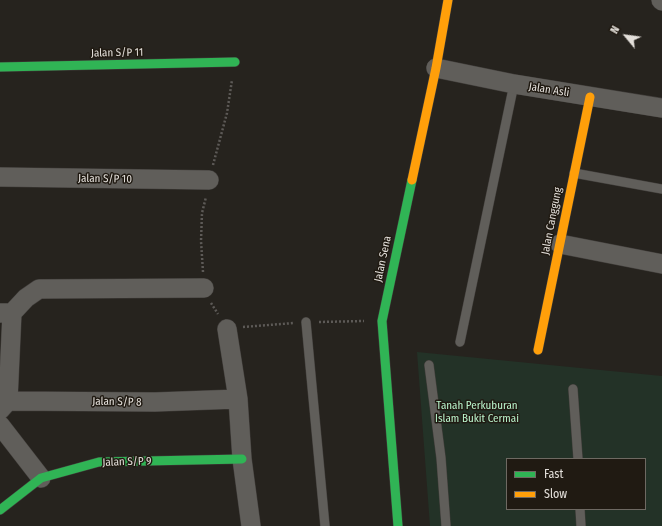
<!DOCTYPE html>
<style>
body{margin:0}
#map{position:relative;width:662px;height:526px;overflow:hidden;background:#26231e;font-family:"Fira Sans Condensed",sans-serif}
canvas{display:block}
.legend{position:absolute;left:506px;top:458px;width:140px;height:52px;box-sizing:border-box;background:#201a12;border:1px solid #6e6962;margin:0;padding:5px 7px;list-style:none;font-size:12px;color:#e3dfda}
.legend li{display:flex;align-items:center;gap:8px;height:20px}
.legend b{width:20px;border:1px solid #6e6962}
.north{position:absolute;left:606px;top:16px;width:40px;height:40px;-webkit-text-stroke:3px #201a12;paint-order:stroke;rotate:299deg;font-size:11px;font-weight:700;line-height:16px;text-align:center;color:#e3dfda}
.north::after{content:'';display:block;margin:auto;width:14px;height:18px;background:#e3dfda;clip-path:polygon(50% 0,100% 100%,50% 72%,0 100%)}
</style>
<div id="map">
<canvas width="662" height="526"></canvas>
<ul class="legend">
<li><b style="height:5px;background:#30b455"></b>Fast</li>
<li><b style="height:5px;background:#ff9f0a"></b>Slow</li>
</ul>
<div class="north">N</div>
</div>
<script>
const context = document.querySelector('canvas').getContext('2d');
context.lineJoin = 'round';
function fill(path, color) { context.fillStyle = color; context.fill(path, 'evenodd'); }
const shape = rows => new Path2D(rows.map(r => 'M' + r).join(''));
function trace(path, color, width, dash) { context.strokeStyle = color; context.lineWidth = width; context.lineCap = dash ? 'butt' : 'round'; context.setLineDash(dash || []); context.stroke(path); }
function label(font, color, halo, rows, align = 'center') {
  context.font = font + ' "Fira Sans Condensed",sans-serif'; context.lineWidth = 3; context.setLineDash([]); context.textBaseline = 'middle'; context.strokeStyle = halo; context.fillStyle = color; for (const [text, x, y, turn = 0] of rows) {
    context.save(); context.translate(x, y); context.rotate((+turn || 0) * Math.PI / 180); context.textAlign = isNaN(turn) ? turn : align; if (halo) context.strokeText(text, 0, 0); context.fillText(text, 0, 0); context.restore();
  }
}
const green = shape([
 [417,352,662,376,662,526,430,526],
 [507,459,645,459,645,509,507,509]
]);
const path = shape([
 [213,165,227,113,232,80],
 [203,272,201,241,202,213,206,197],
 [211,303,218,314],
 [319,322,364,321],
 [243,327,294,323]
]);
const lane = shape([
 [574,173,662,189],
 [306,322,325,526],
 [460,342,514,84],
 [429,365,441,458,446,526],
 [573,389,578,459],
 [580,509,581,526]
]);
const street = shape([
 [661,0,662,1],
 [436,68,514,84,662,108],
 [0,177,209,180],
 [560,244,662,264],
 [0,313,12,313,26,298,39,289,204,288],
 [227,329,238,399,242,459,251,526],
 [8,401,12,313],
 [0,410,8,401,155,402,238,399],
 [0,425,41,478]
]);
const fast = shape([
 [0,67,235,62],
 [0,510,41,478,99,462,242,459],
 [398,526,382,321,412,180]
]);
const slow = shape([
 [412,180,436,68,448,0],
 [538,350,590,97]
]);
const streetNames = [
 ["Jalan S/P 11",117,53,-1],
 ["Jalan Asli",549,90,9],
 ["Jalan S/P 10",105,179,1],
 ["Jalan Canggung",552,221,-79],
 ["Jalan Sena",383,259,-78],
 ["Jalan S/P 8",117,402,1],
 ["Jalan S/P 9",127,462,-2]
];
const parkNames = [
 ["Tanah Perkuburan",477,406],
 ["Islam Bukit Cermai",477,419]
];
fill(green, '#233227');
trace(lane, '#413e3b', 10);
trace(street, '#413e3b', 20);
trace(fast, '#413e3b', 10);
trace(slow, '#413e3b', 10);
trace(path, '#5d5a57', 2.5, [2, 2]);
trace(lane, '#605e5a', 9);
trace(street, '#605e5a', 19);
trace(fast, '#30b455', 9);
trace(slow, '#ff9f0a', 9);
label('11px', '#e3dfda', '#201a12', streetNames);
label('11px', '#b9f3cb', '#201a12', parkNames);
</script>
